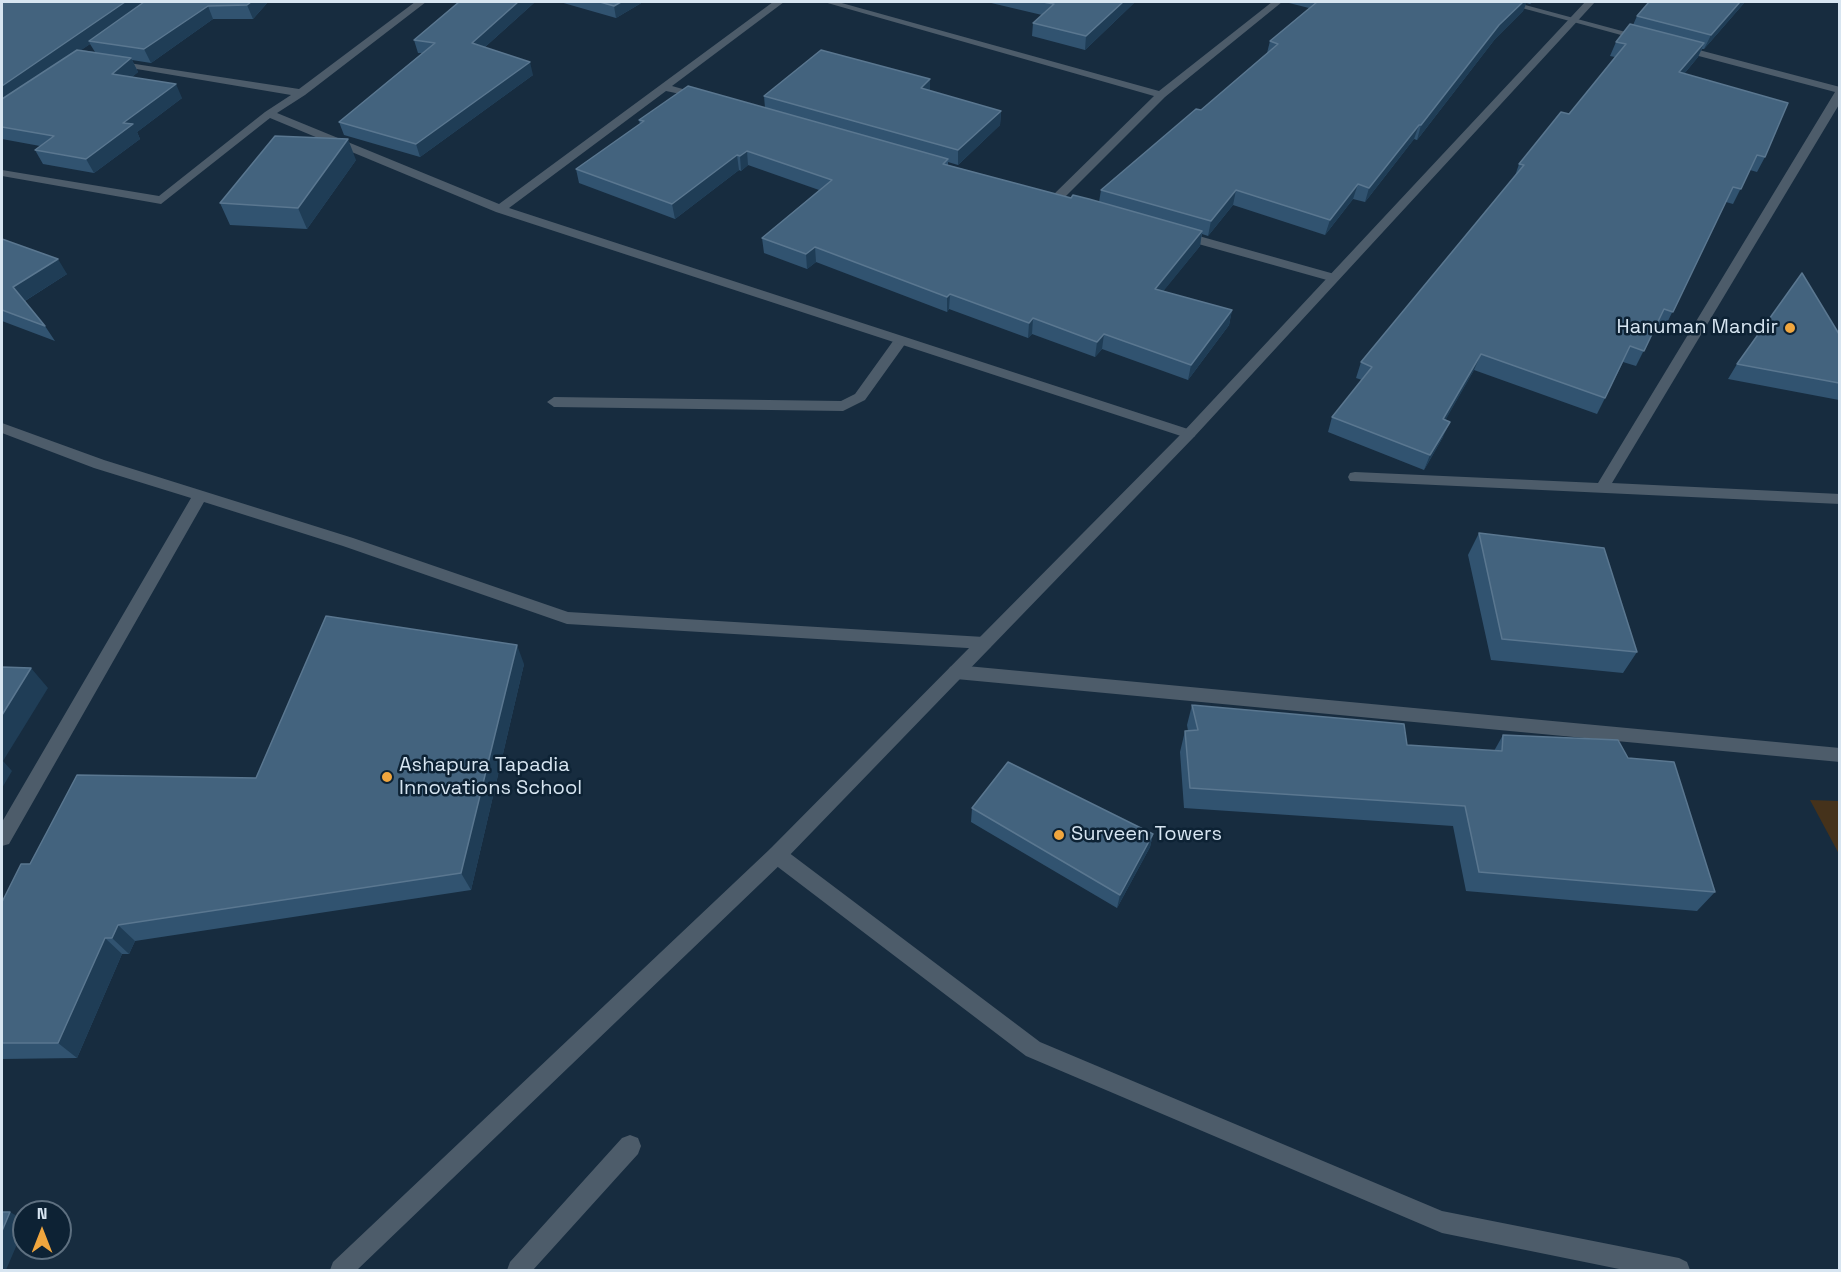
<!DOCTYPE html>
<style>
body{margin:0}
#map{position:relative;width:1841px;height:1272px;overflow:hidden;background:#172c3f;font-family:"Space Grotesk",sans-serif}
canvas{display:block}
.frame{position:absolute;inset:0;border:3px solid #d7e5f1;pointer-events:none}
.north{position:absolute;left:12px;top:1200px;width:60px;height:60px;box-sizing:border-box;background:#0d2234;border:2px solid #5e7080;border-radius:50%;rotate:0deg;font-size:16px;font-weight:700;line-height:24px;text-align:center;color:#d7e5f1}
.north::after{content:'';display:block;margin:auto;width:21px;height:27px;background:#f0a63e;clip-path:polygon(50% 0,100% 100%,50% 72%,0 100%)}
</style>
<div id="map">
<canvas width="1841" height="1272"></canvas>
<div class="frame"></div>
<div class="north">N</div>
</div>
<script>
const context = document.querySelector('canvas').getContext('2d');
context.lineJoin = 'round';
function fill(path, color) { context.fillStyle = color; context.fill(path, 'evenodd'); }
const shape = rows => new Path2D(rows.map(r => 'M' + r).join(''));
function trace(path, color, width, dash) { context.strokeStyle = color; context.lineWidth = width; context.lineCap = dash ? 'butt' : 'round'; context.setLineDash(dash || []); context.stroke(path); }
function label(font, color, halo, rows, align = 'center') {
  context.font = font + ' "Space Grotesk",sans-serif'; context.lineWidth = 5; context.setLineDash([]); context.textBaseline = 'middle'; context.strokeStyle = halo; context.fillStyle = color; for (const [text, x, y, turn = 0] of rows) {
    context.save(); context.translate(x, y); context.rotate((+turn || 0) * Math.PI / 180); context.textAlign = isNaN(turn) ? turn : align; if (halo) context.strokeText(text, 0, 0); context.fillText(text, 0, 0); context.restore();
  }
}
const green = shape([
 [1810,800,1839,801,1839,854]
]);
const service = shape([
 [901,336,908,340,865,400,843,411,554,407,547,402,554,397,841,401,855,394,896,337,901,336]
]);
const minor = shape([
 [415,2,426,2,305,95,277,113,499,204,773,2,784,2,672,86,704,95,704,99,666,91,509,208,1194,431,1196,434,1194,437,1184,437,496,212,270,118,161,204,2,176,2,170,159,196,265,112,291,95,113,65,109,64,109,60,299,89,415,2],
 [824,2,838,2,1159,91,1272,2,1282,2,1165,97,1060,202,1056,203,1052,202,1052,196,1154,96,824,2],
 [1500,2,1514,2,1648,38,1643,41,1500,2],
 [1680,45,1840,87,1840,103,1612,483,1840,494,1840,504,1350,481,1348,477,1350,473,1355,472,1598,483,1835,92,1676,50,1675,48,1680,45],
 [1181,231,1338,275,1340,278,1334,282,1177,238,1175,235,1181,231],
 [2,423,104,460,353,538,568,612,984,637,990,638,992,643,990,648,984,649,567,624,343,546,204,502,9,844,2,846,2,822,191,498,94,468,2,433,2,423],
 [956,665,1840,748,1840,762,956,679,950,677,948,672,950,667,956,665],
 [777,847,784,849,1040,1042,1442,1211,1679,1258,1687,1262,1690,1270,1624,1270,1442,1233,1026,1056,770,861,768,855,770,849,777,847],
 [630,1135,638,1138,641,1146,638,1154,533,1270,507,1270,510,1262,622,1138,630,1135]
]);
const tertiary = shape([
 [1585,2,1595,2,1194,437,784,861,357,1270,330,1270,333,1262,770,849,1184,431,1585,2]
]);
const wall = shape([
 [2,2,268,2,253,19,213,19,151,63,132,60,138,72,132,77,182,98,137,132,140,139,94,173,43,164,35,150,40,146,2,139],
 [90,44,95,52,81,50],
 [457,2,535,2,485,47,533,75,420,157,344,135,339,122,422,53,418,53,414,40,458,2],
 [560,2,643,2,616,18],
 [987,2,1135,2,1085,50,1032,36,1033,23,1042,15],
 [1285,2,1533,2,1530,4,1526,3,1523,11,1495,39,1417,140,1414,139,1365,202,1353,199,1325,235,1233,205,1208,236,1202,234,1200,246,1163,291,1232,310,1229,325,1188,380,1102,349,1095,357,1032,334,1028,338,949,309,947,312,816,262,807,269,764,253,762,238,819,190,748,165,741,171,739,170,675,219,579,183,576,169,640,124,639,120,765,108,764,96,930,91,1001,111,1000,125,958,165,948,162,948,165,1071,198,1099,202,1101,190,1201,110,1267,53,1270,41,1309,8],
 [1745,2,1704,49,1702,49,1698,57,1684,74,1765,157,1757,172,1750,170,1733,204,1726,202,1665,327,1657,324,1636,366,1623,362,1597,414,1474,370,1445,420,1443,437,1424,470,1328,432,1332,417,1362,380,1356,378,1361,362,1515,176,1519,164,1569,114,1615,57,1610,56,1616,42,1633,25,1637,16],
 [356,160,307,229,230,225,220,203],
 [2,239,67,274,25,301,45,326,55,341,2,321],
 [1839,334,1839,400,1728,379,1737,364],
 [1479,533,1637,652,1623,673,1491,660,1468,555],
 [524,664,471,890,135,941,129,954,122,954,77,1058,2,1059,2,902,30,864,256,778],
 [1192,705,1407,745,1494,751,1503,735,1628,758,1715,892,1697,911,1466,891,1453,826,1184,808,1180,752,1185,731,1188,731,1187,725],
 [972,808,1153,834,1150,847,1117,908,971,822]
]);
const shadedWall = shape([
 [125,2,151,2,89,41,90,44,2,106,2,86],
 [251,2,268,2,253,19,247,5],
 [518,2,535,2,475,56,472,43],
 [621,2,643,2,616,18,614,6],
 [1123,2,1135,2,1085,50,1086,36],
 [1523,2,1527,2,1523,11,1495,39,1417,140,1421,125,1499,25],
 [1740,2,1745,2,1704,49,1711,35],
 [208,6,213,19,151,63,144,49],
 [1704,43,1698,57,1673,87,1679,72],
 [131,58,138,72,119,88,112,74],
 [530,62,533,75,420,157,416,144],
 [930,79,930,93,921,88],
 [176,84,182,98,137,132,140,139,94,173,86,159,123,123],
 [1001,111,1000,125,958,165,958,150],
 [1419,125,1414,139,1365,202,1369,188],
 [348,139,356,160,307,229,298,208],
 [747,151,748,165,741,171,740,156],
 [737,155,739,170,675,219,672,204],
 [1358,184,1353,199,1325,235,1330,220],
 [1236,190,1233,205,1208,236,1211,221],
 [1202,231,1200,246,1153,304,1155,289],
 [815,247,816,262,807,269,806,254],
 [58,259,67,274,23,302,13,287],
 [950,294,949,309,947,312,947,297],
 [1232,310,1229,325,1188,380,1191,365],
 [1033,318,1032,334,1028,338,1029,323],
 [1104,334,1102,349,1095,357,1097,342],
 [1481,354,1474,370,1437,435,1443,419],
 [1450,422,1443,437,1424,470,1430,455],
 [517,645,524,664,471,890,461,873],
 [31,668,48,688,3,761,12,771,2,788,2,715],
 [1153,834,1150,847,1117,908,1120,895],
 [118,925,135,941,129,954,112,938],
 [105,938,122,954,77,1058,58,1043],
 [10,1212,24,1220,24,1228,6,1270,2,1270,2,1231]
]);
const building = shape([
 [2,2,125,2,2,86,2,2],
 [144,2,251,2,247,5,208,6,144,49,89,41,144,2],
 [459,2,518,2,472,43,530,62,416,144,339,122,435,43,414,40,459,2],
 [600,2,621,2,614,6,600,2],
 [1043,2,1123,2,1086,36,1033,23,1054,4,1043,2],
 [1317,2,1523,2,1499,25,1421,125,1419,125,1369,188,1358,184,1330,220,1236,190,1211,221,1101,190,1196,109,1201,110,1278,44,1270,41,1317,2],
 [1649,2,1740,2,1711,35,1637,16,1649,2],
 [1630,24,1704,43,1679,72,1788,103,1765,157,1757,155,1741,189,1733,187,1673,312,1664,309,1644,351,1630,346,1605,398,1481,354,1443,419,1450,422,1430,455,1332,417,1372,367,1361,362,1524,165,1519,164,1561,112,1569,114,1626,44,1616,42,1630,24],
 [77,50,131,58,112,74,176,84,123,123,133,124,86,159,35,150,54,136,2,127,2,99,77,50],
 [821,50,930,79,921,88,1001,111,958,150,764,96,821,50],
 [688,86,948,159,943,164,1071,198,1073,195,1089,199,1202,231,1155,289,1232,310,1191,365,1104,334,1097,342,1033,318,1029,323,950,294,947,297,815,247,806,254,762,238,832,180,747,151,740,156,737,155,672,204,576,169,644,121,639,120,688,86],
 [275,136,348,139,298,208,220,203,275,136],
 [2,239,58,259,13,287,45,326,2,310,2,239],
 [1802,273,1839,334,1839,383,1737,364,1802,273],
 [1479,533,1604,548,1637,652,1502,639,1479,533],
 [326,616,517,645,461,873,118,925,112,938,105,938,58,1043,2,1043,2,902,21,864,30,864,77,775,256,778,326,616],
 [2,667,31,668,2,715,2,667],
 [1192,705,1404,724,1407,745,1502,751,1503,735,1618,740,1628,758,1674,762,1715,892,1479,872,1465,806,1190,788,1185,731,1198,730,1192,705],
 [1008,762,1153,834,1120,895,972,808,1008,762],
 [2,1212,10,1212,2,1231,2,1212]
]);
const markers = [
 [1790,328,6,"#f0a63e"],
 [387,777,6,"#f0a63e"],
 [1059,835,6,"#f0a63e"]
];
const poiNames = [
 ["Hanuman Mandir",1778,328,"right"],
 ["Ashapura Tapadia",399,766],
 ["Innovations School",399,789],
 ["Surveen Towers",1071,835]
];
fill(green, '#45321b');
fill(service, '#4d5c6a');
fill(minor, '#4d5c6a');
fill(tertiary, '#4d5c6a');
fill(wall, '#315370');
fill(shadedWall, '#1f3d56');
fill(building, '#43637e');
trace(building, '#5a7790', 1.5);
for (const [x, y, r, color] of markers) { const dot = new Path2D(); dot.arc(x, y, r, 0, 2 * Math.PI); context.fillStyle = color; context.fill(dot); trace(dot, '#0d2234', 2); }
label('20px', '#d7e5f1', '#0d2234', poiNames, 'left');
</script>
